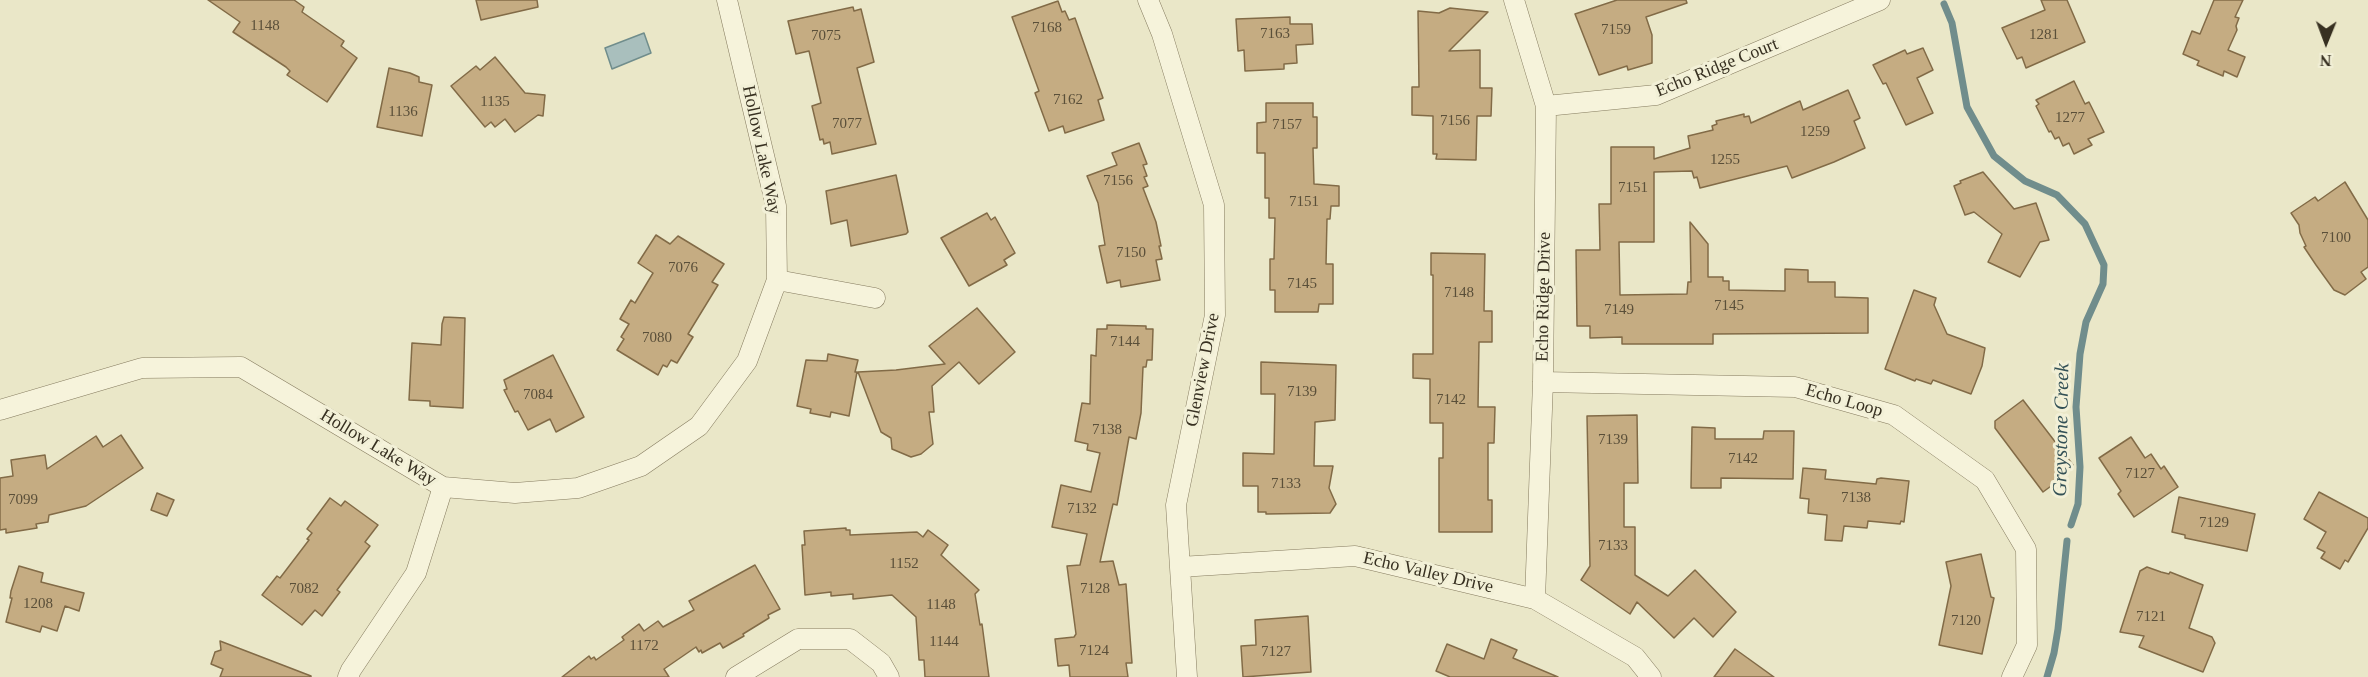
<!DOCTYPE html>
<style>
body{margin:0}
#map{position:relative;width:2368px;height:677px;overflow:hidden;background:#eae7c8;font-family:Georgia,serif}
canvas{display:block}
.north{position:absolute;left:2296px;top:12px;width:60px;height:60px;-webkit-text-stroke:4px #f2f0d7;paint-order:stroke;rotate:181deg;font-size:16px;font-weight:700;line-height:24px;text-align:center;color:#373021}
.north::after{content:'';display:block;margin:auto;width:21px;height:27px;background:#373021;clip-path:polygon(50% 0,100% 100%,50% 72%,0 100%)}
</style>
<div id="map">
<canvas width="2368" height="677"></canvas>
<div class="north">N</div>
</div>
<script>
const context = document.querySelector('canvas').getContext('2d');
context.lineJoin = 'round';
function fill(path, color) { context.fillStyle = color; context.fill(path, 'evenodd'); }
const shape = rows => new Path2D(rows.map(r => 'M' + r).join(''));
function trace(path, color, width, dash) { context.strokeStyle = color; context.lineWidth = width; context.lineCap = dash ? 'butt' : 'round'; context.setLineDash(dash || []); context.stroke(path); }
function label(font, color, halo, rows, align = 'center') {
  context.font = font + ' Georgia,serif'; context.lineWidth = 6; context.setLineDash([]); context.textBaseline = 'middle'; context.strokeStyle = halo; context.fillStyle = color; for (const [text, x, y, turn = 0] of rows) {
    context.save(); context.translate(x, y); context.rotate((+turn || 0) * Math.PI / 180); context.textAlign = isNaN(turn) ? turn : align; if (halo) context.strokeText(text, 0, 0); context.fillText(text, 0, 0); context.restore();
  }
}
const water = shape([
 [644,33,651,53,612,69,605,48,644,33]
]);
const stream = shape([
 [1944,4,1952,23,1967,107,1994,156,2025,181,2057,195,2085,224,2104,265,2103,284,2086,322,2080,354,2076,407,2080,467,2078,504,2071,525],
 [2047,677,2054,653,2058,629,2067,541]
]);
const building = shape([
 [208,0,294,0,304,7,302,12,344,41,341,46,357,58,327,102,287,75,290,71,286,67,233,32,240,22,208,0],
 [476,0,537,0,538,7,481,20,476,0],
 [1617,0,1686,0,1687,3,1646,17,1652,35,1652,63,1628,70,1627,66,1599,75,1575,14,1617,0],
 [2041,0,2067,0,2085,42,2026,68,2022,57,2017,59,2002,28,2045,10,2041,0],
 [2214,0,2243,0,2235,17,2239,18,2236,26,2237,30,2228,50,2245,57,2237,77,2224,71,2223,76,2197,65,2199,61,2183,54,2192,31,2200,34,2214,0],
 [1058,1,1062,12,1065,11,1069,20,1075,18,1103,98,1098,100,1104,120,1065,133,1063,126,1049,131,1035,93,1039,91,1012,17,1058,1],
 [853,7,854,11,861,9,874,62,857,68,876,144,832,154,830,142,824,144,823,139,820,140,812,106,821,103,809,51,796,54,788,21,853,7],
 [1450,8,1488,12,1449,51,1480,50,1480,88,1492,88,1491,116,1477,116,1476,160,1436,159,1437,154,1433,154,1433,116,1412,115,1412,87,1419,87,1418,11,1439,13,1450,8],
 [1290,17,1290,24,1312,24,1313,44,1296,45,1297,63,1284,64,1284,69,1245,71,1244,50,1238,51,1236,19,1290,17],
 [1923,48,1933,70,1917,78,1933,113,1906,125,1886,83,1883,84,1873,65,1905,50,1907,54,1923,48],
 [495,57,525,93,545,95,543,116,538,115,515,132,505,119,495,127,491,122,485,127,451,86,476,66,480,70,495,57],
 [389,68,410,73,419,77,419,82,432,85,422,136,377,127,389,68],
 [2074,81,2085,104,2089,102,2104,132,2088,139,2092,145,2074,154,2069,143,2063,146,2059,137,2055,139,2051,131,2049,132,2036,106,2039,104,2036,100,2074,81],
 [1848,90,1860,118,1854,121,1865,148,1834,162,1792,178,1787,166,1700,188,1697,177,1694,178,1692,171,1654,172,1654,242,1619,242,1620,295,1687,294,1688,282,1691,282,1690,222,1708,244,1708,277,1723,277,1723,281,1729,281,1729,290,1785,291,1785,269,1808,270,1808,282,1835,282,1835,297,1868,298,1868,333,1713,334,1713,344,1622,344,1622,337,1590,338,1590,326,1577,326,1576,250,1600,250,1599,204,1611,204,1611,147,1654,147,1654,159,1690,148,1688,136,1713,130,1712,126,1717,124,1716,121,1744,114,1744,117,1749,116,1751,123,1800,101,1803,110,1848,90],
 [1266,103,1313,103,1313,117,1317,117,1317,148,1313,148,1314,184,1339,186,1339,206,1331,206,1330,219,1327,219,1326,264,1333,264,1333,304,1319,304,1318,312,1275,312,1275,290,1270,290,1270,259,1274,259,1275,218,1269,218,1269,198,1265,198,1265,153,1257,153,1257,123,1266,122,1266,103],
 [1139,143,1147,164,1143,165,1147,176,1144,177,1148,186,1143,188,1156,222,1161,246,1159,246,1162,259,1156,260,1160,280,1121,287,1120,280,1107,283,1099,246,1105,245,1098,203,1087,176,1117,165,1112,153,1139,143],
 [1983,172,2014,209,2036,203,2049,240,2040,242,2020,277,1988,262,2002,234,1974,212,1965,215,1954,186,1961,183,1960,181,1983,172],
 [896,175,908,232,906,234,851,246,847,220,831,224,826,191,896,175],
 [2345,182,2368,220,2368,267,2361,272,2366,279,2345,295,2334,290,2316,265,2304,247,2306,246,2300,233,2299,225,2291,213,2315,197,2318,201,2345,182],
 [987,213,991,220,995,217,1015,253,1004,260,1007,265,969,286,941,238,987,213],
 [656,235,670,244,678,236,724,264,712,282,718,285,688,334,693,337,677,363,671,360,667,367,663,365,658,375,617,350,624,339,621,337,629,324,620,319,631,300,635,303,653,273,638,263,656,235],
 [1431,253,1485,254,1484,311,1492,311,1492,342,1479,342,1478,407,1495,407,1494,443,1488,443,1488,500,1492,500,1492,532,1439,532,1439,458,1443,458,1443,423,1430,423,1430,379,1413,378,1413,354,1433,354,1433,275,1431,275,1431,253],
 [1914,290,1936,298,1934,305,1947,334,1985,348,1982,366,1971,394,1933,380,1931,384,1916,379,1915,381,1885,369,1914,290],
 [977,308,1015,352,979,384,959,362,932,386,934,412,929,412,933,444,921,454,911,457,892,449,891,438,881,432,858,372,896,370,945,364,929,346,977,308],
 [444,317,465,318,463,408,430,406,430,401,409,400,412,343,441,345,442,324,444,317],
 [1107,325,1146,326,1146,329,1153,329,1152,360,1147,360,1146,367,1143,367,1141,413,1136,439,1129,437,1117,505,1113,504,1100,562,1113,561,1119,585,1126,584,1132,663,1126,663,1128,677,1070,677,1069,665,1058,666,1055,639,1074,637,1076,634,1067,566,1080,565,1087,534,1052,527,1061,485,1091,492,1100,453,1087,450,1088,444,1075,441,1082,403,1090,404,1091,355,1096,356,1097,329,1107,329,1107,325],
 [828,354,858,360,855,372,857,372,849,416,831,412,830,417,810,413,811,409,797,406,806,360,827,361,828,354],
 [553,355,584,417,556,432,550,419,528,430,518,411,515,412,504,390,507,389,504,380,553,355],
 [1261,362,1336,365,1335,420,1315,422,1314,466,1333,466,1329,488,1336,504,1330,513,1266,514,1266,512,1258,512,1258,486,1243,486,1243,453,1274,454,1275,394,1261,394,1261,362],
 [2023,400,2073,465,2063,472,2066,475,2043,492,1995,428,1995,421,2023,400],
 [1637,415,1638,483,1624,483,1624,527,1635,527,1635,575,1668,596,1695,570,1736,612,1713,637,1694,618,1674,638,1637,602,1630,614,1581,580,1590,566,1587,416,1637,415],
 [1692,427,1715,428,1715,439,1763,439,1764,431,1794,431,1793,479,1721,478,1721,488,1691,488,1692,427],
 [121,435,143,468,86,506,49,515,48,522,36,524,37,528,6,533,6,529,0,530,0,478,13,476,11,460,45,455,47,469,96,436,103,447,121,435],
 [2131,437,2145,458,2151,454,2161,469,2164,466,2178,487,2134,517,2118,494,2121,491,2099,458,2131,437],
 [1803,468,1826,470,1825,479,1876,484,1877,479,1881,478,1909,481,1904,522,1901,521,1900,524,1868,521,1867,528,1844,526,1842,541,1825,540,1827,515,1808,513,1809,499,1800,498,1803,468],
 [2319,492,2368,518,2368,528,2348,562,2345,560,2340,569,2321,558,2325,552,2317,548,2326,532,2304,519,2319,492],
 [157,493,174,500,167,516,151,510,157,493],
 [2179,497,2255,514,2247,551,2185,538,2185,535,2172,532,2179,497],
 [330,498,341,506,345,501,378,525,365,542,370,546,337,590,340,592,322,616,315,610,302,625,262,595,277,576,280,578,309,540,307,539,312,533,307,529,330,498],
 [846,528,846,530,850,530,850,535,917,532,923,537,928,530,948,545,941,555,979,590,975,594,980,625,982,624,989,677,925,677,924,660,919,660,916,617,892,595,853,599,853,594,831,596,831,592,805,595,802,545,805,545,804,531,846,528],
 [1981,554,1991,597,1994,598,1982,654,1939,645,1951,586,1946,562,1981,554],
 [755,565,780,609,768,615,769,618,743,634,744,636,723,648,720,643,702,653,701,650,699,652,696,647,664,669,669,677,562,677,589,656,591,659,594,657,596,660,624,640,622,637,639,624,644,631,658,621,663,627,694,610,689,601,755,565],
 [19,566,43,573,41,582,84,593,79,611,65,606,57,631,42,626,40,632,6,622,12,598,10,598,11,591,19,566],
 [2147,567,2161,572,2169,574,2170,572,2203,585,2189,628,2212,637,2215,643,2203,672,2139,647,2144,636,2120,632,2140,571,2147,567],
 [1308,616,1311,672,1243,677,1241,646,1256,645,1255,620,1308,616],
 [1491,639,1517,650,1513,658,1558,677,1450,677,1436,671,1447,644,1484,659,1491,639],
 [220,641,311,676,311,677,220,677,223,669,211,664,215,652,221,650,220,641],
 [1735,649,1774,677,1714,677,1735,649]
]);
const street = shape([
 [1148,0,1162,34,1214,205,1215,315,1176,505,1187,677],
 [1514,0,1546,106,1543,382,1535,599],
 [1546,106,1656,95,1880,0],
 [777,280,875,298],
 [1543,382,1795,387,1894,415,1985,480,2026,549,2027,645,2012,677],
 [0,410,142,368,241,367,443,487,515,493,578,488,641,466,699,426,747,361,777,280,776,206,727,0],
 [1180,567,1355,556,1535,599,1635,657,1651,677],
 [348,677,351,670,416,573,443,487],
 [736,677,798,639,850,639,881,663,889,677]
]);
const numberNames = [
 ["1148",265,26],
 ["7168",1047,28],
 ["7159",1616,30],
 ["7163",1275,34],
 ["1281",2044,35],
 ["7075",826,36],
 ["7162",1068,100],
 ["1135",495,102],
 ["1136",403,112],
 ["1277",2070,118],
 ["7156",1455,121],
 ["7077",847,124],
 ["7157",1287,125],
 ["1259",1815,132],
 ["1255",1725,160],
 ["7156",1118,181],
 ["7151",1633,188],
 ["7151",1304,202],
 ["7100",2336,238],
 ["7150",1131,253],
 ["7076",683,268],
 ["7145",1302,284],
 ["7148",1459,293],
 ["7145",1729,306],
 ["7149",1619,310],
 ["7080",657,338],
 ["7144",1125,342],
 ["7139",1302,392],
 ["7084",538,395],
 ["7142",1451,400],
 ["7138",1107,430],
 ["7139",1613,440],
 ["7142",1743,459],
 ["7127",2140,474],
 ["7133",1286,484],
 ["7138",1856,498],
 ["7099",23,500],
 ["7132",1082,509],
 ["7129",2214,523],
 ["7133",1613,546],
 ["1152",904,564],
 ["7082",304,589],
 ["7128",1095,589],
 ["1208",38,604],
 ["1148",941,605],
 ["7121",2151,617],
 ["7120",1966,621],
 ["1144",944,642],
 ["1172",644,646],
 ["7124",1094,651],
 ["7127",1276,652]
];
const streetNames = [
 ["Echo Ridge Court",1717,68,-22],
 ["Hollow Lake Way",761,150,78],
 ["Echo Ridge Drive",1544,297,-89],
 ["Glenview Drive",1203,370,-79],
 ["Echo Loop",1844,401,16],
 ["Hollow Lake Way",378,448,31],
 ["Echo Valley Drive",1428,573,13]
];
const waterNames = [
 ["Greystone Creek",2062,430,-89]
];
fill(water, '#a9bfbd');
trace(water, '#708d8c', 1.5);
trace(stream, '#708d8c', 7);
fill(building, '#c5ac82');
trace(building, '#826b47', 1.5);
trace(street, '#857b5f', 21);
trace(street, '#f6f3db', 20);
label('15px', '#5a4f39', null, numberNames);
label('18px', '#373021', '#f2f0d7', streetNames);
label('italic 20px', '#325055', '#f2f0d7', waterNames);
</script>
